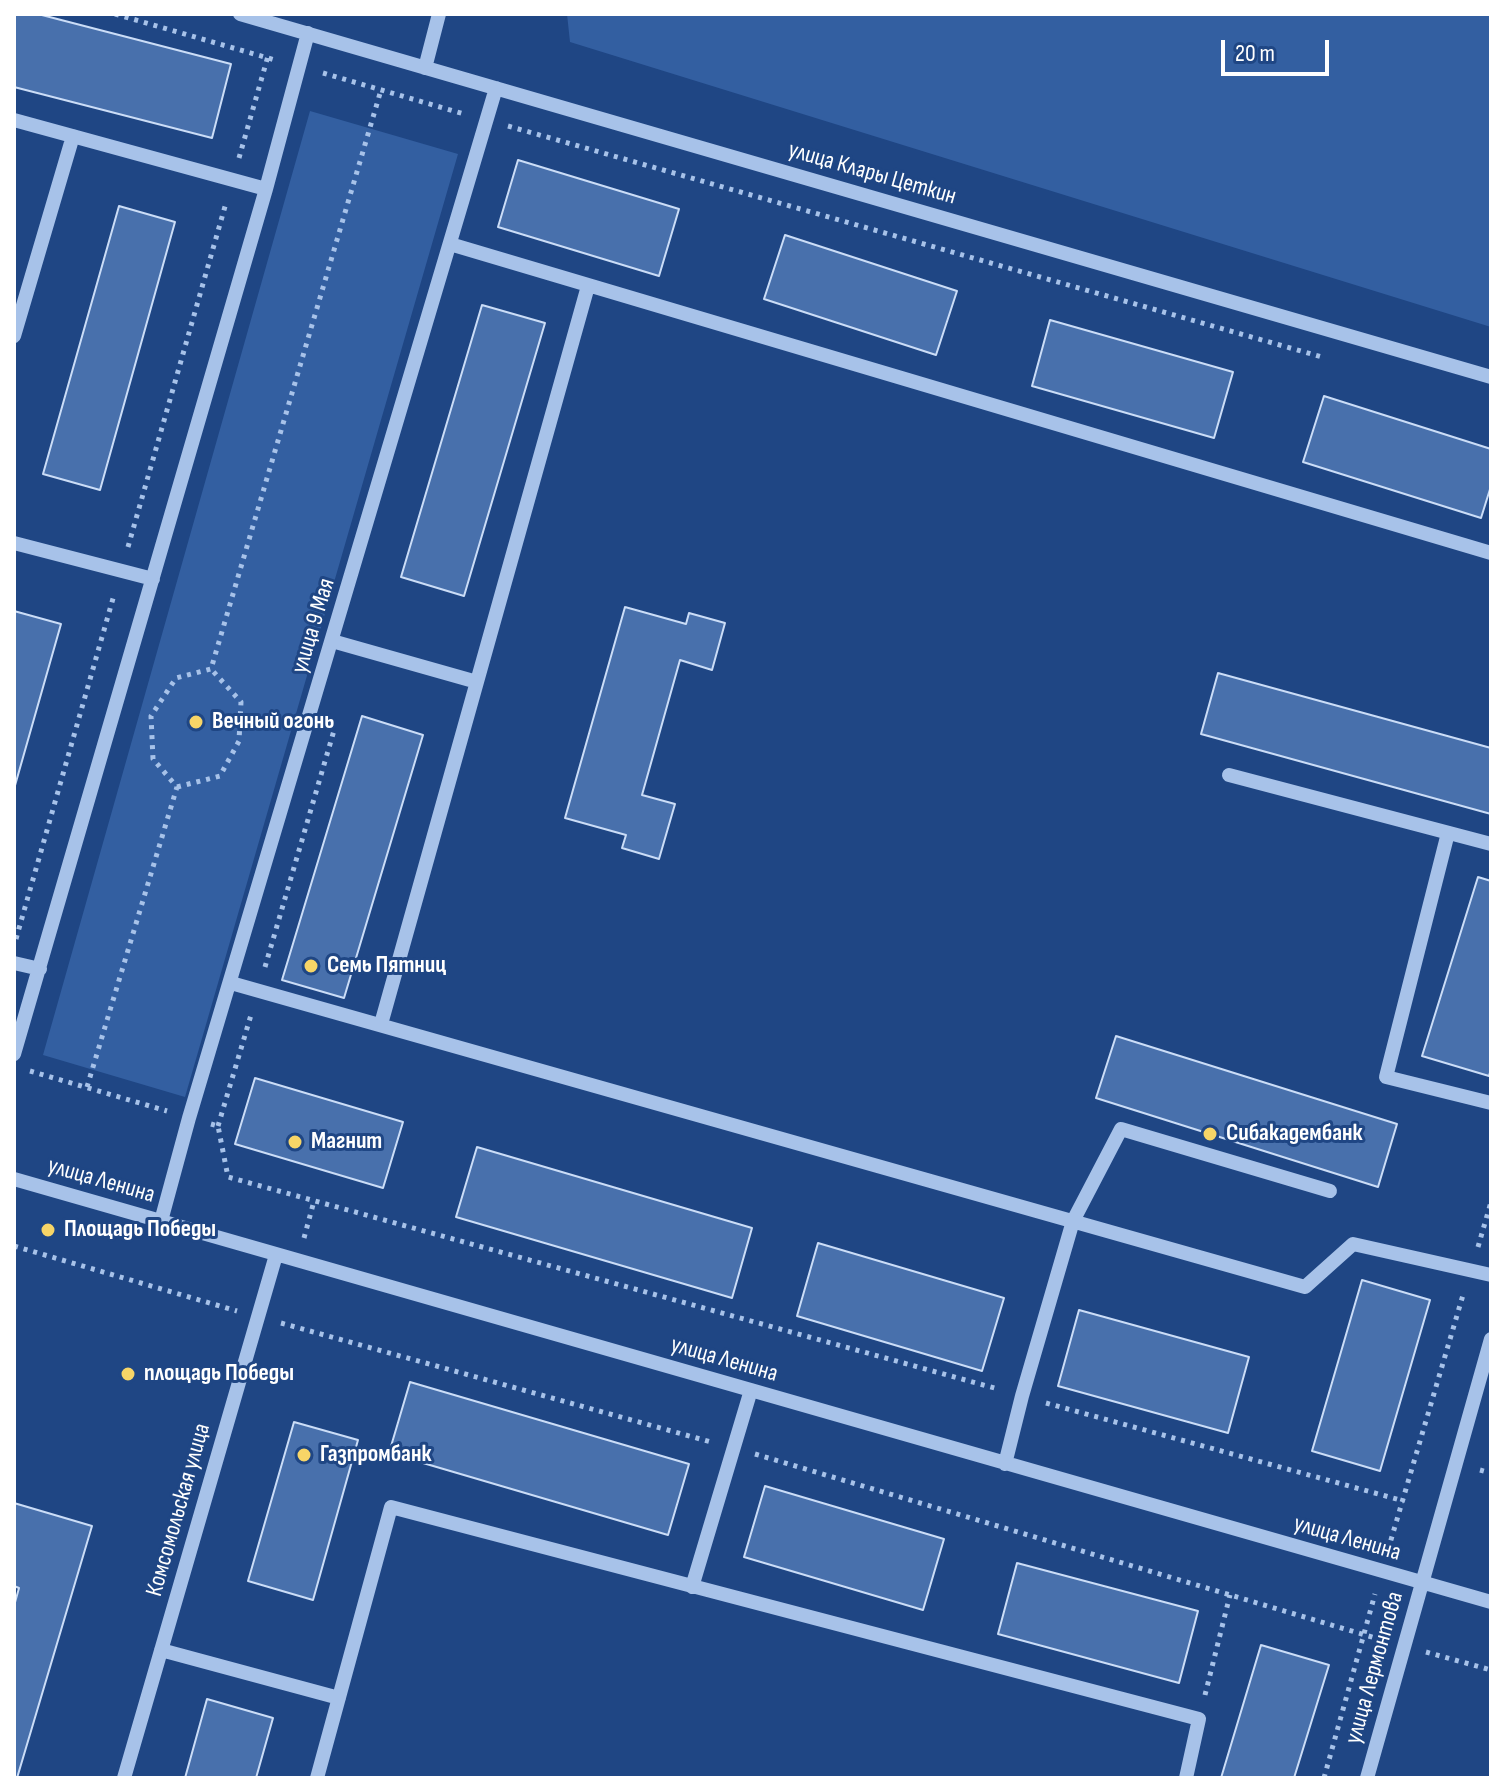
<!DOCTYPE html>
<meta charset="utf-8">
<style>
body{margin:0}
#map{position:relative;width:1505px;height:1792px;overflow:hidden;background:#1f4684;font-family:"Sofia Sans Condensed",sans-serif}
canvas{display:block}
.frame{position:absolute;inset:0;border:16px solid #fff;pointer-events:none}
.scale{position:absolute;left:1221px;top:40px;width:108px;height:36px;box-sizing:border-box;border:4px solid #fff;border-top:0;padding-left:10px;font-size:24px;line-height:28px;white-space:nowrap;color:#fff;-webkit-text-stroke:6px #1f4684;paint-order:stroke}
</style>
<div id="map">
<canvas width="1505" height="1792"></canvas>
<div class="frame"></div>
<div class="scale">20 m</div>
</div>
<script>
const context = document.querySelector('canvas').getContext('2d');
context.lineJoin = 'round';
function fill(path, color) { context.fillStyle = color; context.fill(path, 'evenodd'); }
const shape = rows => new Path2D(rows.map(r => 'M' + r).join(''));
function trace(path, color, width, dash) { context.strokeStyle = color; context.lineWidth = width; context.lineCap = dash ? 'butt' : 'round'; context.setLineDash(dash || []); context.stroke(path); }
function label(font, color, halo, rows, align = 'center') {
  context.font = font + ' "Sofia Sans Condensed",sans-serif'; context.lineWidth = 6; context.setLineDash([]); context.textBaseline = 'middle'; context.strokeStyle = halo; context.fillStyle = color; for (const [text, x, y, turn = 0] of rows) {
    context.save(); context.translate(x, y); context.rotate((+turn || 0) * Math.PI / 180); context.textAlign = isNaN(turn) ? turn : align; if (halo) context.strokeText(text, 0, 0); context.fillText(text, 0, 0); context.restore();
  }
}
const green = shape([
 [567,14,1491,14,1491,327,570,42],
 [310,111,458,154,185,1097,43,1055]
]);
const building = shape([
 [14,14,38,14,231,64,212,138,14,87,14,14],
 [518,160,679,209,659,276,498,227,518,160],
 [119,206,175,222,100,490,43,474,119,206],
 [785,235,957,291,936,355,764,299,785,235],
 [482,305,545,323,464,596,401,577,482,305],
 [1050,320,1233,372,1214,438,1032,386,1050,320],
 [1324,396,1491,449,1491,486,1481,518,1303,462,1324,396],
 [625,607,686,624,689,613,725,623,712,670,680,660,642,795,675,804,659,859,622,848,626,835,565,818,625,607],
 [14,611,61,624,14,789,14,611],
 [1218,673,1491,748,1491,814,1201,734,1218,673],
 [362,716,423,735,344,998,282,980,362,716],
 [1478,877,1491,881,1491,1069,1489,1076,1422,1056,1478,877],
 [1116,1036,1397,1124,1378,1187,1096,1098,1116,1036],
 [255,1078,403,1122,383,1188,235,1144,255,1078],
 [477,1147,752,1228,732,1298,456,1217,477,1147],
 [818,1243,1004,1298,982,1371,797,1316,818,1243],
 [1362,1280,1430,1300,1380,1471,1312,1451,1362,1280],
 [1079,1310,1249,1357,1228,1433,1058,1386,1079,1310],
 [410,1382,689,1464,668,1535,389,1453,410,1382],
 [294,1422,358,1440,313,1600,248,1581,294,1422],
 [765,1486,944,1539,923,1610,744,1557,765,1486],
 [14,1503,92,1526,17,1778,14,1778,14,1606,19,1588,14,1586,14,1503],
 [1017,1563,1198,1611,1179,1683,998,1634,1017,1563],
 [1261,1645,1329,1665,1294,1778,1221,1778,1261,1645],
 [207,1699,273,1718,256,1778,185,1778,207,1699]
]);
const path = shape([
 [115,14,275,60],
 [323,73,464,114],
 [508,126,1322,357],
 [239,158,268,56],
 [128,547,226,203],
 [177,787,220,776,239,741,241,702,211,669],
 [16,939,114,595],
 [265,967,335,727],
 [30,1071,167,1111],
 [87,1087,177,787,153,759,151,716,176,678,211,669,381,90],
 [211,1124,218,1126,228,1177,998,1389],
 [218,1126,251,1015],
 [304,1238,314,1201],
 [14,1246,237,1311],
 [1478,1247,1491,1202],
 [281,1323,711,1442],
 [1046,1403,1404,1501],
 [755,1454,1382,1640],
 [1480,1470,1491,1473],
 [1388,1550,1463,1295],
 [1426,1652,1491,1670],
 [1205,1695,1230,1595],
 [1324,1778,1375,1594]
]);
const minor = shape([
 [240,14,1491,377],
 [425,68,439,14],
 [14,120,266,189],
 [450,244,1491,553],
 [14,336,73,136],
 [14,543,153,579],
 [332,641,477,682],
 [1229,775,1491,844],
 [1448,833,1386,1077,1491,1103],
 [14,963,40,969],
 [231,983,1305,1287,1353,1244,1491,1275],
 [381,1024,588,286],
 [14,1054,266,189,308,33],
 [14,1179,1491,1602],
 [161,1221,189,1118,496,88],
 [1005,1464,1022,1396,1073,1221,1121,1129,1330,1191],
 [692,1587,751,1390],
 [161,1650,339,1698],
 [124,1778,276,1255],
 [317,1778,391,1507,1199,1719,1186,1778],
 [1367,1778,1491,1339]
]);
const markers = [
 [196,722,8,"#f7d567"],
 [311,966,8,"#f7d567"],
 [1210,1134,8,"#f7d567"],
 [295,1142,8,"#f7d567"],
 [48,1230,8,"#f7d567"],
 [128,1374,8,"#f7d567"],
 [304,1455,8,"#f7d567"]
];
const streetNames = [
 ["улица Клары Цеткин",872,174,16],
 ["улица 9 Мая",314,626,-73],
 ["улица Ленина",101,1181,16],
 ["улица Ленина",724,1360,16],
 ["Комсомольская улица",179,1510,-74],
 ["улица Ленина",1347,1539,16],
 ["улица Лермонтова",1375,1668,-74]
];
const poiNames = [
 ["Вечный огонь",212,722],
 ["Семь Пятниц",327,966],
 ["Сибакадембанк",1226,1134],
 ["Магнит",311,1142],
 ["Площадь Победы",64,1230],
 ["площадь Победы",144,1374],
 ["Газпромбанк",320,1455]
];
fill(green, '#335fa1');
fill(building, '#4870ac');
trace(building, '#cbddf7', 2);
trace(path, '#a7c2e9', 5, [4, 6]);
trace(minor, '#a7c2e9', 14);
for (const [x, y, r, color] of markers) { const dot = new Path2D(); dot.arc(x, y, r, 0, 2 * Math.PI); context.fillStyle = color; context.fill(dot); trace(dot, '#1f4684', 3); }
label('24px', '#fff', '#1f4684', streetNames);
label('bold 24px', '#fff', '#1f4684', poiNames, 'left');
</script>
